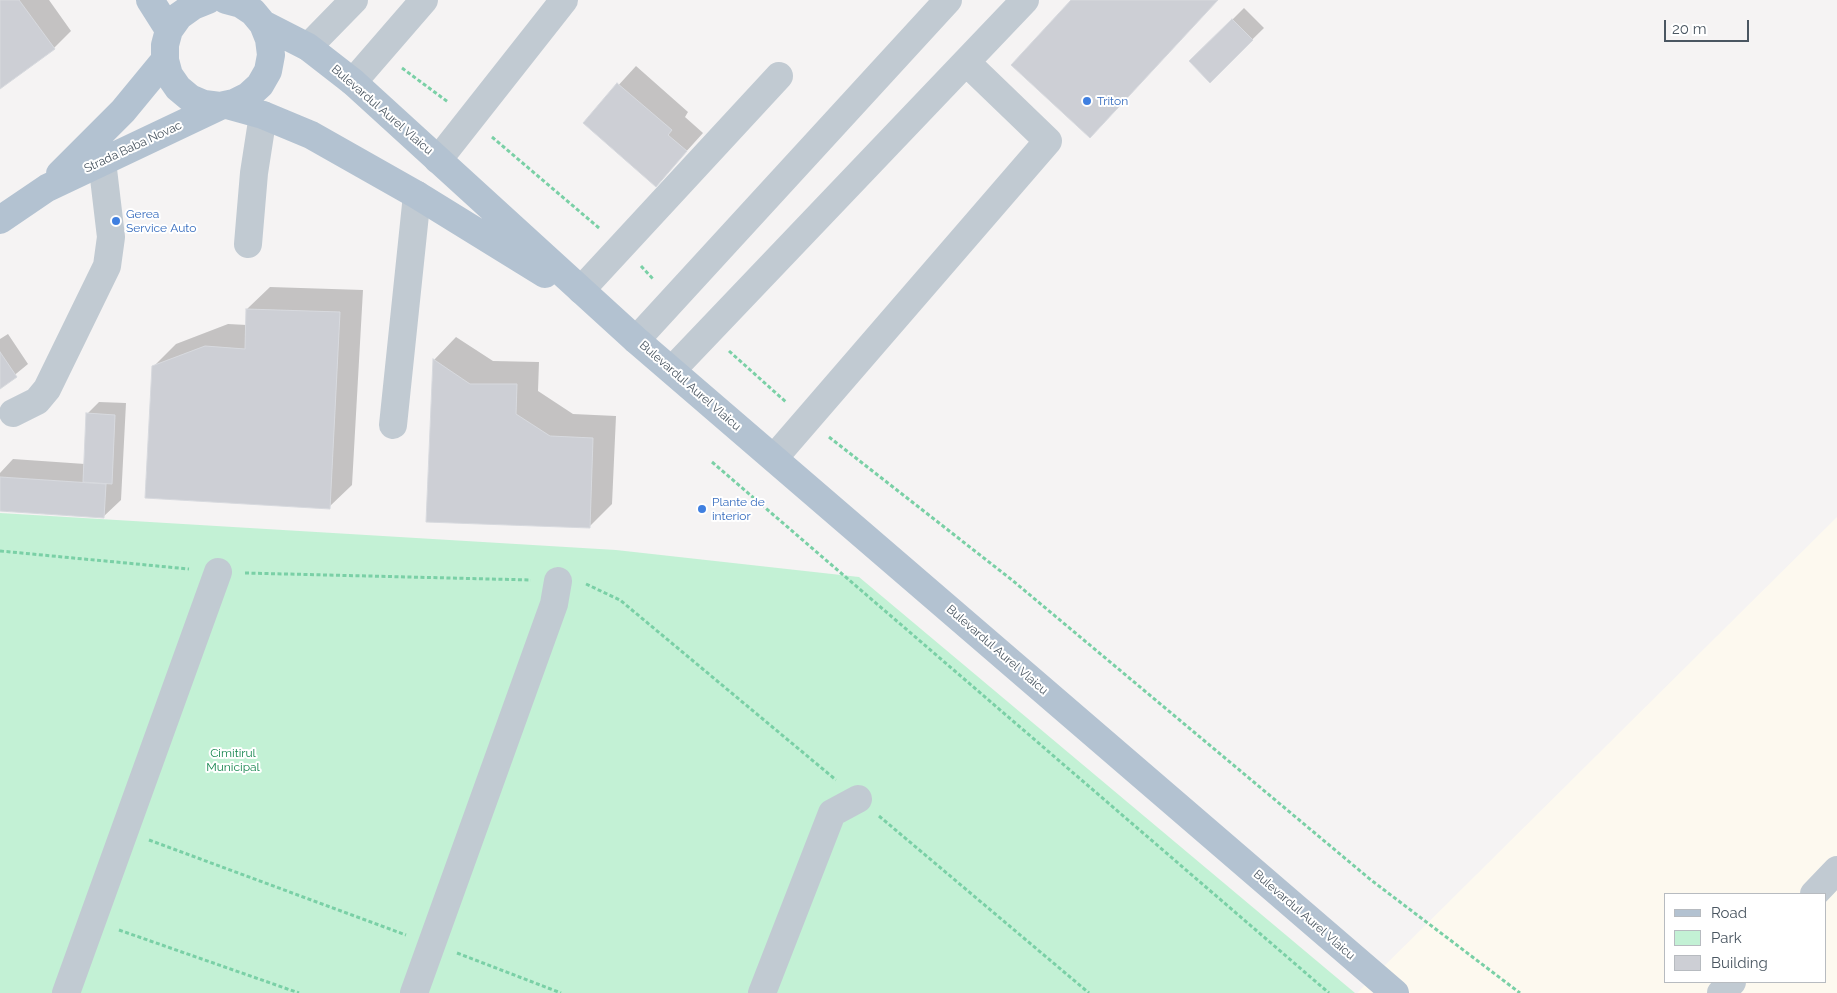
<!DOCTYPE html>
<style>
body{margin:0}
#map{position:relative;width:1837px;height:993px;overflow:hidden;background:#f5f3f3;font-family:Raleway,sans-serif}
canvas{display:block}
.legend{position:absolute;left:1664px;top:893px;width:162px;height:90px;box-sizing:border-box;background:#fff;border:1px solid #b7bbc0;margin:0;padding:6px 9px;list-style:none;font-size:15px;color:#4a5661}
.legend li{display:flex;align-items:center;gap:10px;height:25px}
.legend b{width:25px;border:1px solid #b7bbc0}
.scale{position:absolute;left:1664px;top:20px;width:85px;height:22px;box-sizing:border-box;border:2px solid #4a5661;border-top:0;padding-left:6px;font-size:15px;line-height:18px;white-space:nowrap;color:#4a5661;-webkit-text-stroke:4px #fff;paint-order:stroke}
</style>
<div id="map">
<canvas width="1837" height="993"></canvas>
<ul class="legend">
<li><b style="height:6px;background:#b3c2d1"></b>Road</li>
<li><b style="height:14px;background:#c3f1d5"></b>Park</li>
<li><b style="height:14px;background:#cdcfd5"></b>Building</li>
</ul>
<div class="scale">20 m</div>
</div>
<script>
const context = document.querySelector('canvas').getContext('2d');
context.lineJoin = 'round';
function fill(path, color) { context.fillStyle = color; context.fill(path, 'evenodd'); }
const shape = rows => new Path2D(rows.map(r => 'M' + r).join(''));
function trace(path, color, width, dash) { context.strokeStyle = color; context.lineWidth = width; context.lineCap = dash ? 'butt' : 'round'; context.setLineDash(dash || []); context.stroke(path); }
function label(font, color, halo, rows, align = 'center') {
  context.font = font + ' Raleway,sans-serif'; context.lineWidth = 4; context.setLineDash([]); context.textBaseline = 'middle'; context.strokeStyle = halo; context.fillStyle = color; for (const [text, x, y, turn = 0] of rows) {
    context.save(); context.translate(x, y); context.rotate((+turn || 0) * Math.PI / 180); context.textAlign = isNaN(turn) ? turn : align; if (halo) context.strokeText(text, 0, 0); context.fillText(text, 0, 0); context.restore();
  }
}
const commercial = shape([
 [1837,517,1837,993,1357,993],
 [1666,894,1826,894,1826,982,1666,982]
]);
const green = shape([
 [0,513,616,550,859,577,1355,993,0,993]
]);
const shadow = shape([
 [0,0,49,0,71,31,54,48,0,87],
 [1244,8,1264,28,1210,81,1191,61],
 [636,66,688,112,685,117,703,133,656,185,584,123],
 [270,287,363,290,352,485,329,507,153,367,176,344,228,324,247,325,247,309],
 [8,334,28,364,0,387,0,339],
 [456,337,493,361,539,362,538,391,573,414,616,416,612,504,589,527,428,521,434,360],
 [99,402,126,403,121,500,103,517,0,510,0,473,13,459,85,464,87,414]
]);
const building = shape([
 [0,0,19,0,55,49,0,89,0,0],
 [1071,0,1218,0,1090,138,1011,65,1071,0],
 [1232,19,1253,40,1210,83,1189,61,1232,19],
 [617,83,672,130,668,135,687,151,656,187,583,123,617,83],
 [246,309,340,312,330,509,145,498,152,366,205,346,245,349,246,309],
 [0,352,17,377,0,389,0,352],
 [433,359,470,384,517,384,516,414,550,436,593,438,590,528,426,522,433,359],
 [86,413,115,415,112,484,83,482,86,413],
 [0,477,106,484,104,518,0,511,0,477]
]);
const path = shape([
 [402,68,448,102],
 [492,137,599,228],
 [641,266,654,280],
 [729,351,786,402],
 [829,437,1012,580,1371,880,1520,993],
 [712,462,1329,993],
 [0,551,189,569],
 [245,573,531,580],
 [586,584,620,600,836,780],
 [879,816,1089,993],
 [149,840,406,935],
 [119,930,299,993],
 [457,953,561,993]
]);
const minor = shape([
 [308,47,354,0],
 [353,82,424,0],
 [438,160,564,0],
 [248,244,254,173,263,115],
 [581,290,779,76],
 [636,340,948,0],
 [672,370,1025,0],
 [13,413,37,401,47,389,107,266,111,237,102,161],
 [393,425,417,195],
 [774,458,1048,141,966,62],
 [1814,894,1837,870],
 [66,993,218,572],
 [414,993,554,604,558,581],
 [762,993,832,813,858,799],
 [1721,993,1732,982]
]);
const major = shape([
 [150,0,169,30],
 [208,0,193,6,179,16,169,30,165,45,165,60,169,75,178,88,190,98,204,104,220,106,234,103,248,96,260,85,268,71,271,55,269,39,263,24,253,12,241,4,226,0],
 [263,24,308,47,353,82,636,340,1395,993],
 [227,105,263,115,311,135,417,195,545,274],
 [60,174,123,111,165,60],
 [0,220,47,188,220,106]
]);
const markers = [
 [1087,101,5,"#3f7fe0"],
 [116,221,5,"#3f7fe0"],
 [702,509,5,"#3f7fe0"]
];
const shopNames = [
 ["Triton",1097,101],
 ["Gerea",126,214],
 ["Service Auto",126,228],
 ["Plante de",712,502],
 ["interior",712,516]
];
const streetNames = [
 ["Bulevardul Aurel Vlaicu",382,110,41],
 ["Strada Baba Novac",133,147,-25],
 ["Bulevardul Aurel Vlaicu",690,386,41],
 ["Bulevardul Aurel Vlaicu",997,650,41],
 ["Bulevardul Aurel Vlaicu",1304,915,41]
];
const parkNames = [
 ["Cimitirul",233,753],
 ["Municipal",233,767]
];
fill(commercial, '#fdf9ef');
fill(green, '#c3f1d5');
fill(shadow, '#0003');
fill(building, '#cdcfd5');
trace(building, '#d7d9de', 1);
trace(path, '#7ad0a6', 3, [4, 2.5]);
trace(minor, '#c1cad2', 28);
trace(major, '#b3c2d1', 28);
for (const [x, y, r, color] of markers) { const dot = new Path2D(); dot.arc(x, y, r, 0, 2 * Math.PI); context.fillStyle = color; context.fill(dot); trace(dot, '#fff', 2); }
label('12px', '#366cbe', '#fff', shopNames, 'left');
label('12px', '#4a5661', '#fff', streetNames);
label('12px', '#17864f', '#fff', parkNames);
</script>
